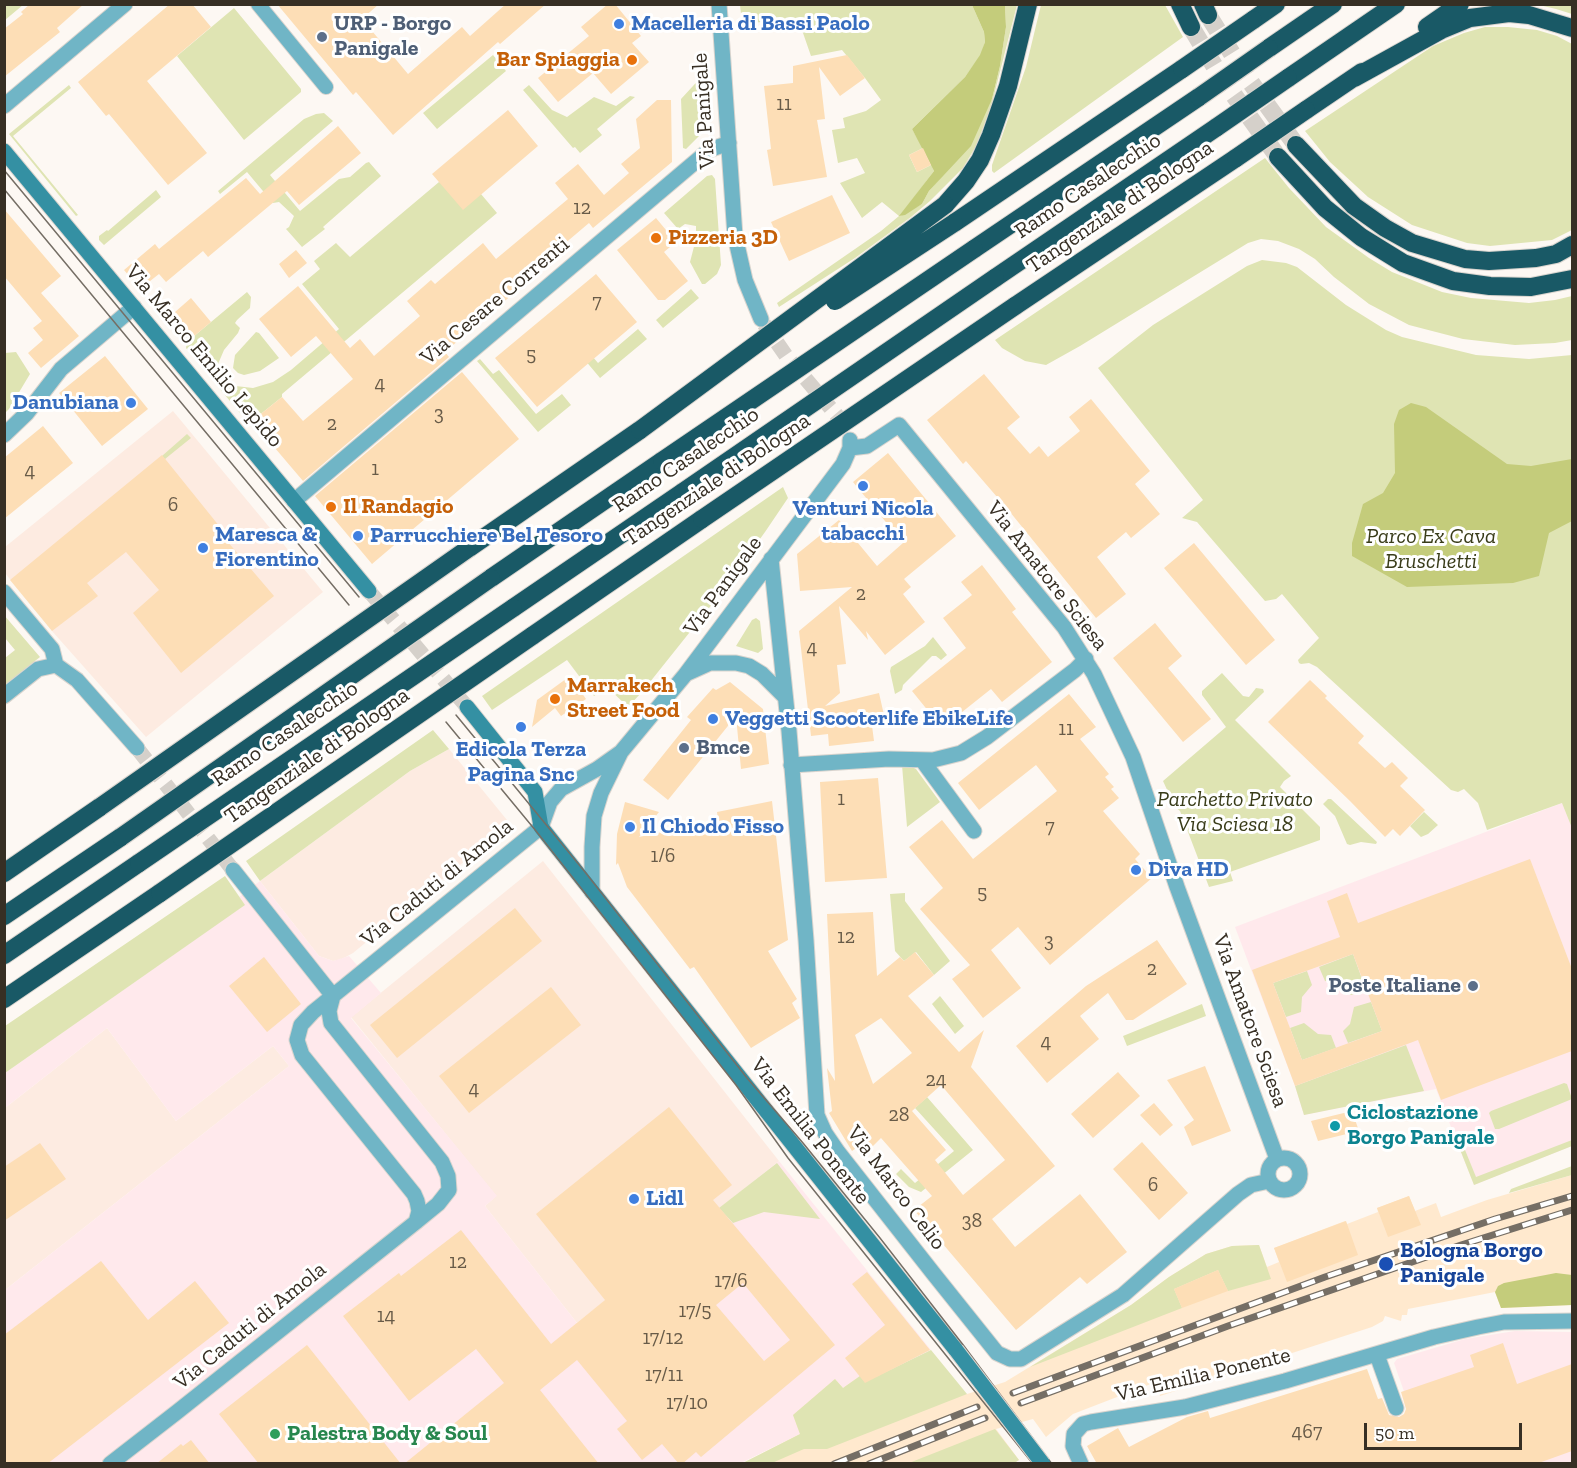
<!DOCTYPE html>
<style>
body{margin:0}
#map{position:relative;width:1577px;height:1468px;overflow:hidden;background:#fdf8f3;font-family:"Zilla Slab",serif}
canvas{display:block}
.frame{position:absolute;inset:0;border:6px solid #372f24;pointer-events:none}
.scale{position:absolute;left:1364px;top:1423px;width:158px;height:27px;box-sizing:border-box;border:3px solid #372f24;border-top:0;padding-left:8px;font-size:18px;line-height:21px;white-space:nowrap;color:#372f24;-webkit-text-stroke:4px #fff;paint-order:stroke}
</style>
<div id="map">
<canvas width="1577" height="1468"></canvas>
<div class="frame"></div>
<div class="scale">50 m</div>
</div>
<script>
const context = document.querySelector('canvas').getContext('2d');
context.lineJoin = 'round';
function fill(path, color) { context.fillStyle = color; context.fill(path, 'evenodd'); }
const shape = rows => new Path2D(rows.map(r => 'M' + r).join(''));
function trace(path, color, width, dash) { context.strokeStyle = color; context.lineWidth = width; context.lineCap = dash ? 'butt' : 'round'; context.setLineDash(dash || []); context.stroke(path); }
function label(font, color, halo, rows, align = 'center') {
  context.font = font + ' "Zilla Slab",serif'; context.lineWidth = 6; context.setLineDash([]); context.textBaseline = 'middle'; context.strokeStyle = halo; context.fillStyle = color; for (const [text, x, y, turn = 0] of rows) {
    context.save(); context.translate(x, y); context.rotate((+turn || 0) * Math.PI / 180); context.textAlign = isNaN(turn) ? turn : align; if (halo) context.strokeText(text, 0, 0); context.fillText(text, 0, 0); context.restore();
  }
}
const commercial = shape([
 [173,411,323,592,146,737,52,631,5,573,5,547],
 [449,749,507,820,506,827,353,953,340,960,333,961,319,956,260,881,410,771],
 [543,861,779,1161,577,1323,485,1206,496,1196,351,1017],
 [107,1028,176,1121,273,1046,289,1066,5,1290,5,1108]
]);
const industrial = shape([
 [1570,800,1572,801,1572,1146,1474,1185,1436,1089,1304,1115,1295,1086,1235,927],
 [260,881,319,956,333,961,349,956,381,993,351,1018,497,1196,485,1206,577,1323,779,1161,931,1350,865,1383,843,1388,835,1379,800,1434,741,1463,5,1463,5,1290,289,1066,273,1046,176,1121,107,1028,5,1108,5,1073,244,905,239,897],
 [1515,1331,1572,1332,1572,1463,1288,1464,1414,1420,1394,1363,1397,1359,1465,1339]
]);
const built = shape([
 [1572,1175,1572,1305,1501,1308,1495,1292,1408,1309,1407,1315,1402,1315,1401,1321,1385,1316,1383,1321,1372,1327,1160,1396,1156,1382,1073,1414,1046,1437,1033,1419,996,1429,1019,1460,1013,1463,741,1464,800,1434,793,1415,835,1379,843,1388,860,1376,967,1394,1005,1382,1131,1305,1169,1277,1206,1254,1232,1246,1259,1245,1267,1267,1279,1262,1274,1248,1345,1221,1347,1224,1378,1212,1377,1208,1409,1196,1415,1211,1436,1203,1441,1217,1487,1200]
]);
const green = shape([
 [5,4,23,4,23,5,5,20],
 [740,5,972,5,984,32,985,42,981,55,965,77,912,129,923,148,909,155,917,172,931,165,934,171,900,216,922,204,929,191,949,168,992,99,1000,66,1006,27,1005,5,1017,5,991,107,976,146,963,168,930,201,911,217,855,258,779,307,777,303,881,231,899,216,882,202,862,218,840,183,865,173,857,158,838,163,832,130,845,128,843,118,866,111,881,100,865,78,842,50,811,56,803,33,789,21,742,23],
 [1041,5,1165,5,1183,37,994,173,992,171,992,165,1026,67],
 [1539,5,1572,5,1572,14,1556,9],
 [234,8,301,89,301,92,244,140,177,56],
 [1485,27,1508,27,1537,30,1557,36,1572,44,1572,230,1552,240,1490,246,1467,243,1412,225,1368,197,1330,162,1305,131,1433,46,1464,33],
 [493,55,506,71,437,129,423,113],
 [704,74,707,74,708,122,701,134,686,149,683,148,681,99],
 [69,85,71,88,13,136,78,215,76,216,9,134],
 [529,85,552,110,567,117,594,97,616,106,630,96,635,97,597,129,602,135,580,153,575,147,573,148,523,90],
 [324,113,333,121,270,175,300,211,339,179,350,177,366,163,369,162,381,176,323,227,325,229,302,247,286,229,289,227,294,216,279,202,273,203,247,172,220,194,218,191,304,119,316,114],
 [1265,158,1289,188,1326,227,1369,258,1392,272,1442,292,1471,298,1529,303,1555,300,1572,296,1572,340,1555,343,1515,345,1463,339,1409,325,1369,304,1334,277,1315,259,1299,249,1278,241,1261,239,1248,243,1080,346,1046,365,1025,361,1002,348,995,340],
 [712,175,715,179,721,265,717,274,705,284,702,284,690,262,696,239,696,226,685,224,678,229,664,213,707,176],
 [439,182,481,194,497,213,282,394,282,397,252,421,245,419,219,388,227,385,253,388,273,382,291,370,339,329,302,284,320,269,314,261,336,243,350,257],
 [156,190,161,197,104,245,99,240,99,236,107,230,108,231],
 [1262,260,1286,263,1297,267,1346,305,1386,330,1402,337,1476,355,1529,359,1572,355,1572,828,1562,803,1487,830,1478,803,1464,789,1458,792,1451,790,1317,667,1309,663,1301,664,1299,663,1298,660,1319,638,1282,594,1276,599,1265,601,1197,522,1182,518,1203,500,1098,368,1153,325,1247,266],
 [691,289,699,298,663,328,656,320],
 [247,292,251,297,250,308,237,320,235,323,240,328,238,333,224,350,215,371,209,376,186,348,187,342],
 [554,311,598,363,638,329,647,339,600,378,548,316],
 [256,332,259,333,279,358,260,371,244,375,238,373,233,368,235,355],
 [16,352,30,374,9,409,5,413,5,353],
 [480,359,493,374,499,370,536,414,562,394,571,405,538,432,477,361],
 [187,434,191,438,165,459,162,456],
 [783,487,788,498,765,532,721,593,642,692,628,707,607,687,594,696,567,660,492,710,482,696],
 [4,615,40,657,5,685,5,658,15,650,5,638],
 [756,618,760,621,763,649,758,653,736,646,752,620],
 [933,637,947,655,941,660,936,656,932,656,903,685,902,690,895,694,890,671,891,667,925,646],
 [1222,673,1243,696,1249,697,1256,688,1263,689,1264,692,1235,720,1291,776,1284,781,1280,787,1320,827,1320,840,1230,872,1233,881,1209,887,1180,811,1175,807,1163,781,1226,727,1202,695,1202,691],
 [433,730,449,749,410,771,260,881,246,861],
 [902,765,912,767,916,769,940,802,907,827],
 [1328,799,1331,799,1377,842,1376,844,1361,842,1350,845,1347,844,1335,816,1323,804],
 [1424,812,1438,825,1428,834,1421,837,1410,826],
 [225,876,245,905,5,1073,5,1026],
 [905,893,905,901,950,961,934,975,916,952,904,961,895,951,890,894],
 [1353,954,1366,990,1351,995,1340,984,1325,981,1319,967],
 [1307,971,1312,985,1302,997,1301,1012,1286,1017,1273,983],
 [940,996,964,1026,955,1034,932,1004],
 [1371,1002,1382,1031,1348,1043,1343,1031,1350,1024,1354,1007],
 [1202,1004,1206,1016,1127,1046,1123,1036],
 [1304,1023,1318,1034,1331,1035,1336,1048,1302,1060,1290,1028],
 [1406,1045,1424,1091,1304,1115,1295,1086],
 [1564,1083,1567,1084,1572,1099,1499,1129,1495,1129,1489,1113,1491,1111],
 [927,1097,973,1150,921,1192,909,1187,896,1174,901,1169,915,1183,954,1151,915,1108],
 [1572,1140,1572,1146,1474,1185,1459,1147,1463,1145,1476,1177],
 [777,1163,820,1219,764,1212,733,1223,719,1208],
 [1572,1166,1572,1175,1509,1193,1511,1189],
 [1259,1245,1271,1279,1228,1291,1218,1270,1174,1289,1182,1308,1030,1367,1131,1305,1169,1277,1206,1254,1232,1246],
 [931,1350,967,1394,827,1449,804,1449,772,1463,741,1464,800,1434,793,1415,835,1379,843,1388,860,1376,865,1382],
 [995,1429,1019,1460,1013,1464,909,1463]
]);
const forest = shape([
 [972,5,1005,5,1006,27,1000,66,992,99,971,146,929,191,922,204,905,215,899,216,934,171,912,129,965,77,980,55,985,42,984,32],
 [1411,403,1426,407,1507,464,1531,466,1572,459,1572,521,1549,533,1539,576,1513,583,1407,587,1352,556,1352,543,1363,504,1383,493,1395,473,1394,424,1399,410],
 [1556,1273,1572,1275,1572,1305,1501,1308,1495,1292,1498,1286,1504,1283]
]);
const building = shape([
 [30,4,84,4,57,28,60,32,4,77,4,29,23,14,21,12],
 [170,4,192,4,211,27,147,81,207,153,168,185,109,114,106,116,78,82],
 [277,4,379,4,362,19,408,74,462,27,470,36,506,4,546,4,500,44,498,42,393,135,356,92,353,95],
 [608,4,615,4,641,36,632,43,649,62,611,94,593,73,558,102,538,78,589,36,581,27],
 [847,55,865,78,840,96,819,67,825,119,817,120,827,177,773,186,767,150,771,149,764,86,793,83,793,66],
 [657,100,671,100,672,162,593,228,589,223,517,284,520,288,445,352,449,357,303,481,252,421,282,397,303,421,353,379,316,336,291,357,259,319,298,286,350,348,360,339,374,356,420,316,407,301,431,280,435,284,483,243,496,259,568,199,555,183,578,164,604,195,629,173,621,164,640,148,636,119],
 [508,110,538,146,463,210,432,174],
 [338,126,361,153,299,205,287,191,208,257,203,251,166,282,159,274,140,289,124,270,155,244,159,249,246,178,260,194],
 [923,148,931,165,917,172,909,155],
 [832,195,850,233,789,261,771,222],
 [4,209,61,276,41,293,79,336,41,368,28,353,43,340,33,328,42,321,4,276],
 [656,218,676,242,664,252,688,281,665,300,658,300,617,250],
 [296,250,307,263,289,278,279,264],
 [596,274,637,322,537,407,495,358],
 [191,298,211,322,187,342,167,319],
 [105,356,148,409,102,446,59,393],
 [462,372,519,439,372,564,315,496],
 [984,374,1020,417,1007,428,1030,454,1039,446,1048,457,1080,431,1069,417,1091,399,1150,471,1135,484,1160,514,1131,538,1126,532,1097,557,1126,594,1096,618,1010,512,966,461,963,464,927,420],
 [43,426,73,463,4,519,4,458],
 [888,453,956,536,904,579,911,587,903,594,925,622,885,655,866,631,868,640,839,606,846,664,837,665,840,693,825,706,879,693,884,715,871,718,874,741,829,746,828,734,811,736,799,631,852,587,800,591,797,554,839,520,877,566,903,543,853,482],
 [162,455,224,532,221,534,274,596,181,673,133,613,159,590,126,552,87,583,98,596,52,631,10,580],
 [1194,543,1275,640,1246,665,1164,568],
 [982,565,1016,609,1012,612,1052,662,1002,702,991,689,942,728,912,691,966,648,943,618,972,595,961,582],
 [1155,623,1182,656,1168,668,1211,719,1183,742,1113,658],
 [570,676,586,699,561,716,555,708,532,727,537,700],
 [1310,680,1327,696,1325,698,1364,736,1358,743,1385,768,1392,762,1408,778,1400,786,1425,810,1400,836,1393,829,1385,837,1350,801,1268,722],
 [730,682,763,709,769,764,741,769,736,716,668,800,643,780,691,720,687,717,713,688,716,690],
 [1069,694,1096,727,1080,739,1109,774,1105,777,1114,787,1111,789,1119,798,1103,811,1140,854,1135,859,1152,878,1050,965,1018,927,991,950,1021,988,983,1018,952,979,970,965,920,909,943,888,909,847,942,820,973,859,1057,791,1036,765,979,810,958,783],
 [878,778,887,878,825,882,820,782],
 [772,801,788,940,768,951,797,999,792,1003,800,1018,751,1048,694,967,690,969,627,887,618,863,616,865,617,834,625,802,659,812,639,837,718,820,717,812],
 [1530,859,1572,969,1572,1051,1441,1100,1418,1040,1295,1086,1252,970,1340,937,1327,901,1347,893,1358,923],
 [1353,954,1382,1031,1302,1060,1273,983],
 [515,908,542,941,397,1058,370,1025],
 [873,912,877,976,900,957,904,961,915,952,934,975,908,996,959,1052,984,1030,971,1067,1055,1166,992,1219,1015,1247,1080,1194,1127,1252,1087,1284,1080,1277,1016,1330,914,1210,932,1196,881,1138,865,1154,859,1146,852,1151,829,1113,832,1111,827,1068,835,1081,827,914],
 [881,1018,912,1053,873,1084,855,1035],
 [941,1085,1005,1160,963,1195,935,1160,946,1150,912,1111],
 [1157,940,1187,984,1133,1020,1126,1020,1108,993,1080,1016,1099,1039,1047,1083,1016,1046,1086,986],
 [264,957,301,1004,267,1032,229,986],
 [551,987,581,1025,469,1113,439,1076],
 [1205,1066,1231,1131,1192,1146,1184,1127,1194,1120,1167,1080],
 [1118,1072,1140,1096,1093,1138,1071,1114],
 [1154,1103,1173,1125,1160,1136,1140,1115],
 [669,1107,732,1185,713,1200,835,1345,701,1457,696,1452,682,1464,679,1464,662,1444,642,1460,617,1429,627,1421,577,1360,540,1390,599,1464,404,1464,504,1383,476,1349,409,1401,343,1316,399,1273,401,1276,461,1230,551,1344,605,1300,536,1214],
 [743,1283,790,1340,764,1361,716,1305],
 [1352,1111,1359,1131,1318,1141,1311,1121],
 [1142,1142,1188,1193,1159,1220,1113,1169],
 [40,1143,66,1179,4,1221,4,1167],
 [1409,1196,1421,1225,1388,1237,1377,1208],
 [1346,1221,1358,1255,1287,1282,1274,1248],
 [101,1261,148,1320,195,1281,229,1323,47,1464,4,1464,4,1335],
 [1218,1270,1228,1291,1182,1308,1174,1289],
 [867,1272,930,1350,865,1383,845,1358,885,1325,852,1284],
 [1503,1343,1517,1384,1572,1364,1572,1451,1536,1464,1097,1464,1087,1446,1118,1428,1129,1447,1187,1417,1208,1411,1210,1418,1367,1369,1378,1399,1382,1398,1389,1415,1399,1417,1404,1414,1406,1409,1401,1392,1474,1367,1470,1355],
 [307,1345,323,1365,401,1464,259,1464,219,1414],
 [191,1440,210,1464,156,1464,181,1444,183,1446]
]);
const minorTunnel = shape([
 [764,324,787,357,840,419,848,433],
 [137,748,233,870]
]);
const secondaryTunnel = shape([
 [369,591,467,707]
]);
const motorwayTunnel = shape([
 [1208,15,1246,76,1296,145],
 [1191,27,1221,77,1278,157]
]);
const pedestrian = shape([
 [258,4,326,87]
]);
const minor = shape([
 [719,4,735,236,745,280,761,319],
 [4,106,125,4],
 [4,435,27,413,61,369,134,307],
 [850,448,867,446,899,425,1064,627,1094,674,1133,757,1177,887,1277,1159],
 [294,501,701,157,709,150,729,143],
 [771,559,789,731,806,940,817,1115,825,1133,838,1152,933,1273,997,1353,1010,1359,1021,1359,1123,1295,1238,1194,1251,1185,1269,1181],
 [4,592,52,649,56,665],
 [688,673,710,663,736,663,749,666,762,674,784,696],
 [4,696,38,669,56,665,77,680,137,748],
 [922,760,974,831],
 [791,765,889,759,933,760,961,753,987,737,1075,670,1086,659],
 [233,870,333,996],
 [592,892,592,847,594,816,601,793,621,752,685,675,843,464,850,448,850,440],
 '1268 1174a16 16 0 1 1 32 0a16 16 0 1 1-32 0Z',
 [416,1222,419,1211,417,1201,414,1194,302,1055,297,1040,301,1025,313,1012,541,827,550,802,561,789,597,769,621,752],
 [1377,1355,1396,1408],
 [110,1464,177,1412,416,1222,438,1204,449,1190,448,1176,442,1162,331,1023,329,1011,333,996],
 [1081,1464,1073,1446,1074,1434,1083,1424,1091,1422,1185,1407,1285,1381,1434,1337,1478,1327,1504,1322,1572,1321]
]);
const secondary = shape([
 [4,151,369,591],
 [467,707,535,792,541,827,956,1350]
]);
const motorway = shape([
 [1180,4,1191,27],
 [1203,4,1208,15],
 [1253,20,1276,4],
 [1427,27,1460,4],
 [1269,48,1333,4],
 [1288,78,1396,4],
 [1354,78,1441,30,1470,18,1509,13,1529,15,1572,28],
 [1306,110,1362,72],
 [1296,145,1354,206,1385,228,1412,243,1465,259,1489,261,1536,258,1556,254,1572,245],
 [1278,157,1325,208,1361,237,1403,263,1453,281,1490,286,1531,287,1572,279],
 [945,205,966,181,980,160,991,135,1008,86,1028,4],
 [954,223,1182,69],
 [974,249,1199,97],
 [995,278,1217,127],
 [1015,306,1236,158],
 [469,548,640,430],
 [491,578,662,461],
 [513,608,683,492],
 [532,636,702,519],
 [4,873,100,807],
 [4,916,121,837],
 [4,955,139,863],
 [4,999,160,893]
]);
const tram = shape([
 [4,170,359,597],
 [4,189,349,605],
 [456,715,585,872,747,1078,803,1143,880,1238,964,1346,1052,1464],
 [446,722,536,831,736,1085,788,1158,1033,1464]
]);
const rail = shape([
 [1013,1393,1325,1277,1495,1219,1572,1196],
 [1021,1403,1228,1326,1461,1245,1572,1210],
 [834,1464,977,1407],
 [869,1464,985,1418]
]);
const secondaryBridge = shape([
 [956,1350,1043,1464]
]);
const motorwayBridge = shape([
 [1182,69,1253,20],
 [1199,97,1269,48],
 [1217,127,1288,78],
 [1236,158,1306,110],
 [835,301,954,223],
 [640,430,945,205],
 [662,461,974,249],
 [683,492,995,278],
 [702,519,1015,306],
 [100,807,469,548],
 [121,837,491,578],
 [139,863,513,608],
 [160,893,532,636]
]);
const markers = [
 [619,24,6,"#3f7fe0"],
 [322,37,6,"#5c6f8a"],
 [632,60,6,"#e8710a"],
 [656,238,6,"#e8710a"],
 [131,403,6,"#3f7fe0"],
 [863,486,6,"#3f7fe0"],
 [331,507,6,"#e8710a"],
 [358,536,6,"#3f7fe0"],
 [203,548,6,"#3f7fe0"],
 [555,699,6,"#e8710a"],
 [713,719,6,"#3f7fe0"],
 [521,727,6,"#3f7fe0"],
 [684,748,6,"#5c6f8a"],
 [630,827,6,"#3f7fe0"],
 [1136,870,6,"#3f7fe0"],
 [1473,986,6,"#5c6f8a"],
 [1335,1126,6,"#0f9aa8"],
 [634,1199,6,"#3f7fe0"],
 [1386,1264,8,"#1a4fb4"],
 [275,1434,6,"#2e9e5b"]
];
const numberNames = [
 ["11",784,104],
 ["12",582,208],
 ["7",597,302],
 ["5",531,355],
 ["4",380,384],
 ["3",439,414],
 ["2",332,424],
 ["1",375,469],
 ["4",30,471],
 ["6",173,505],
 ["2",861,594],
 ["4",812,648],
 ["11",1066,729],
 ["1",841,799],
 ["7",1050,827],
 ["1/6",663,856],
 ["5",982,893],
 ["12",846,937],
 ["3",1049,941],
 ["2",1152,969],
 ["4",1046,1042],
 ["24",936,1080],
 ["4",474,1089],
 ["28",899,1115],
 ["6",1153,1185],
 ["38",972,1221],
 ["12",458,1262],
 ["17/6",731,1281],
 ["17/5",695,1311],
 ["14",386,1316],
 ["17/12",663,1338],
 ["17/11",664,1375],
 ["17/10",687,1403],
 ["467",1307,1432]
];
const serviceNames = [
 ["URP - Borgo",334,24],
 ["Panigale",334,49],
 ["Bmce",696,748],
 ["Poste Italiane",1461,986,"right"]
];
const shopNames = [
 ["Macelleria di Bassi Paolo",631,24],
 ["Danubiana",119,403,"right"],
 ["Venturi Nicola",863,509,"center"],
 ["tabacchi",863,534,"center"],
 ["Maresca &",215,535],
 ["Fiorentino",215,560],
 ["Parrucchiere Bel Tesoro",370,536],
 ["Veggetti Scooterlife EbikeLife",725,719],
 ["Edicola Terza",521,750,"center"],
 ["Pagina Snc",521,775,"center"],
 ["Il Chiodo Fisso",642,827],
 ["Diva HD",1148,870],
 ["Lidl",646,1199]
];
const foodNames = [
 ["Bar Spiaggia",620,60,"right"],
 ["Pizzeria 3D",668,238],
 ["Il Randagio",343,507],
 ["Marrakech",567,686],
 ["Street Food",567,711]
];
const streetNames = [
 ["Via Panigale",704,111,-94],
 ["Ramo Casalecchio",1088,186,-34],
 ["Tangenziale di Bologna",1120,207,-34],
 ["Via Cesare Correnti",495,301,-40],
 ["Via Marco Emilio Lepido",204,356,50],
 ["Ramo Casalecchio",686,460,-34],
 ["Tangenziale di Bologna",717,480,-34],
 ["Via Amatore Sciesa",1047,576,52],
 ["Via Panigale",723,586,-54],
 ["Ramo Casalecchio",285,734,-34],
 ["Tangenziale di Bologna",317,756,-35],
 ["Via Caduti di Amola",437,883,-39],
 ["Via Amatore Sciesa",1250,1021,70],
 ["Via Emilia Ponente",810,1131,52],
 ["Via Marco Celio",896,1188,53],
 ["Via Caduti di Amola",250,1326,-39],
 ["Via Emilia Ponente",1203,1375,-13]
];
const parkNames = [
 ["Parco Ex Cava",1431,537],
 ["Bruschetti",1431,562],
 ["Parchetto Privato",1235,800],
 ["Via Sciesa 18",1235,825]
];
const cultureNames = [
 ["Ciclostazione",1347,1113],
 ["Borgo Panigale",1347,1138]
];
const transitNames = [
 ["Bologna Borgo",1400,1251],
 ["Panigale",1400,1276]
];
const leisureNames = [
 ["Palestra Body & Soul",287,1434]
];
fill(commercial, '#fdebe1');
fill(industrial, '#ffe9ec');
fill(built, '#ffe9ce');
fill(green, '#dfe4b3');
fill(forest, '#c4cc7b');
fill(building, '#fddeb6');
trace(minorTunnel, '#d5d0ca', 15, [15, 8]);
trace(secondaryTunnel, '#d5d0ca', 15, [15, 8]);
trace(motorwayTunnel, '#d5d0ca', 18, [18, 9]);
trace(pedestrian, '#d9d4ce', 16);
trace(minor, '#d9d4ce', 17);
trace(secondary, '#d9d4ce', 17);
trace(motorway, '#d9d4ce', 20);
trace(pedestrian, '#70b5c6', 14);
trace(minor, '#70b5c6', 15);
trace(secondary, '#3490a3', 15);
trace(motorway, '#195966', 18);
trace(tram, '#756e65', 1.5);
trace(rail, '#756e65', 7);
trace(rail, '#fff', 4.5, [14]);
trace(secondaryBridge, '#d9d4ce', 17, []);
trace(motorwayBridge, '#d9d4ce', 20, []);
trace(secondaryBridge, '#3490a3', 15);
trace(motorwayBridge, '#195966', 18);
for (const [x, y, r, color] of markers) { const dot = new Path2D(); dot.arc(x, y, r, 0, 2 * Math.PI); context.fillStyle = color; context.fill(dot); trace(dot, '#fff', 2); }
label('20px', '#685b48', null, numberNames);
label('bold 22px', '#4e5e75', '#fff', serviceNames, 'left');
label('bold 22px', '#366cbe', '#fff', shopNames, 'left');
label('bold 22px', '#c56008', '#fff', foodNames, 'left');
label('22px', '#372f24', '#fff', streetNames);
label('italic 22px', '#393c19', '#fff', parkNames);
label('bold 22px', '#0d838f', '#fff', cultureNames, 'left');
label('bold 22px', '#164399', '#fff', transitNames, 'left');
label('bold 22px', '#27864d', '#fff', leisureNames, 'left');
</script>
